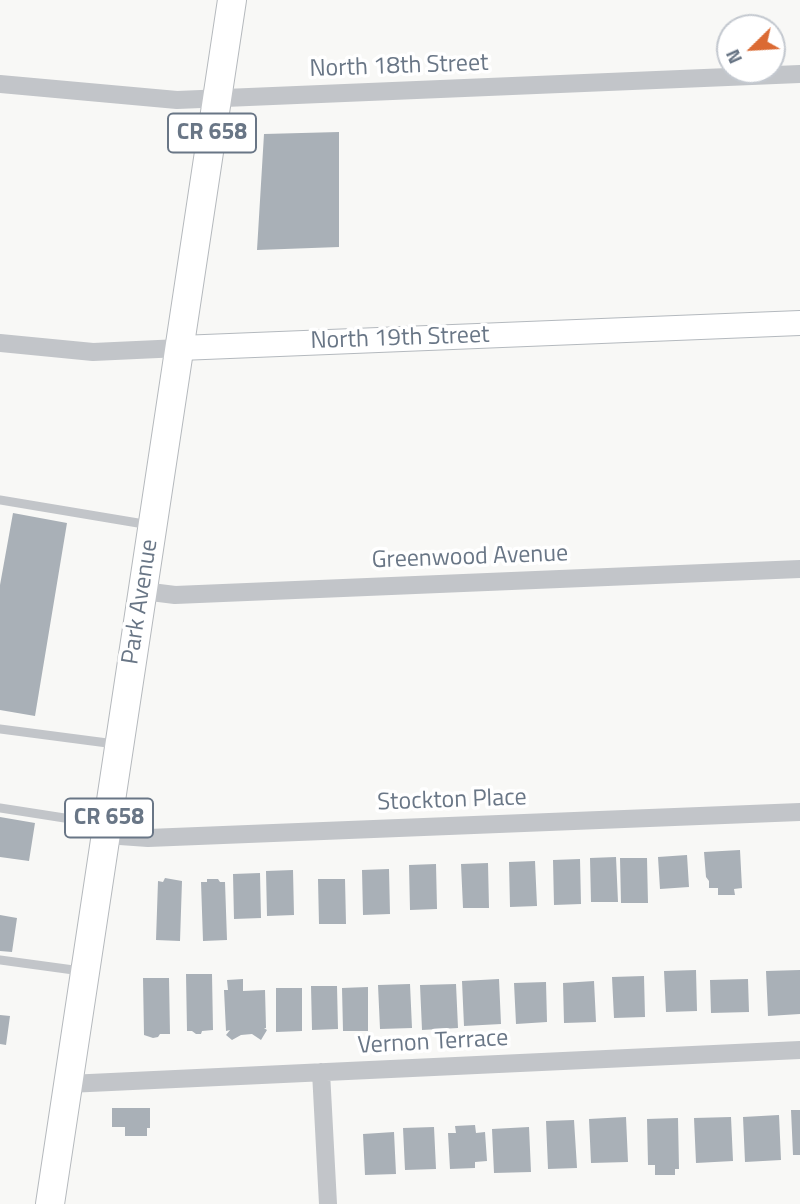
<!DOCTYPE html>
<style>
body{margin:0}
#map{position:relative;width:800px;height:1204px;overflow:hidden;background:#f8f8f6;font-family:"Titillium Web",sans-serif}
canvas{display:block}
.north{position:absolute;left:716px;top:14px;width:70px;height:70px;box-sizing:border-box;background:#fff;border:2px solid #c3c8cf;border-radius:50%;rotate:246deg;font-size:19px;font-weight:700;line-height:28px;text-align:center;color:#697686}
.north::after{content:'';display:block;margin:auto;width:24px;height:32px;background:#db6a33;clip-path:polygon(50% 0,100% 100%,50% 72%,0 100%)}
</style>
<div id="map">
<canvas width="800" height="1204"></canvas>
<div class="north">N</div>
</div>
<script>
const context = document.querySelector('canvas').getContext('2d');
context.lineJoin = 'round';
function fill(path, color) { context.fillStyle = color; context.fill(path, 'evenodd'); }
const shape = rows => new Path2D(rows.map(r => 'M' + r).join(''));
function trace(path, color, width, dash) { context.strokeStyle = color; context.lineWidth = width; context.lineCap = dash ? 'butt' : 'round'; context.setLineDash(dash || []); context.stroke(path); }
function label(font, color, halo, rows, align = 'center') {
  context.font = font + ' "Titillium Web",sans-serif'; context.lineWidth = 7; context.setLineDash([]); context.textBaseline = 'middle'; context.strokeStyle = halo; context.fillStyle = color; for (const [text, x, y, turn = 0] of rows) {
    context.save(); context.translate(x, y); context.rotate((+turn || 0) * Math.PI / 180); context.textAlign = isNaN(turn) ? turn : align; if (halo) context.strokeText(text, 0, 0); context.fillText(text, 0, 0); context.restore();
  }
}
const building = shape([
 [339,132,339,247,257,250,264,134],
 [13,513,67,523,35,716,0,710,0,585],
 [0,817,35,823,29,861,0,857],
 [740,850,742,888,734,889,735,895,718,895,718,888,709,888,709,881,706,877,704,852],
 [687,855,689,887,660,889,658,857],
 [616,857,618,902,591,902,590,858],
 [620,858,647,858,648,903,621,903],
 [580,859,581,904,554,905,553,860],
 [535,861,537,906,510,907,509,862],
 [488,863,489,908,463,908,461,864],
 [436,864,437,909,410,910,409,865],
 [389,869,390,914,363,915,362,870],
 [293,870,294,915,267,916,266,871],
 [260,873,261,918,234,919,233,874],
 [165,878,182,881,180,941,156,940,158,881,163,882],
 [207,879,218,879,220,882,225,882,227,940,203,941,201,882,207,882],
 [318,879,345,879,346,924,319,924],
 [0,915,17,918,12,952,0,951],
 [696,970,697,1011,666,1012,664,971],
 [800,970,800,1014,768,1016,766,971],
 [186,974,212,974,213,1030,202,1031,201,1034,196,1034,192,1031,187,1031],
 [644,976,645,1017,614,1018,612,977],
 [143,978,169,978,170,1034,160,1034,158,1037,153,1038,144,1035],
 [243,979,243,991,265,990,266,1028,264,1028,267,1030,261,1040,252,1034,241,1035,232,1040,226,1035,230,1030,226,1031,224,990,228,990,227,980],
 [499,979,501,1024,464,1026,462,981],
 [748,979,749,1012,711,1013,710,980],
 [594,981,596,1022,564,1023,563,983],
 [546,982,547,1022,516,1024,514,983],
 [410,984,412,1028,380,1029,378,985],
 [456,984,458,1028,422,1030,420,985],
 [311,986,337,986,338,1029,312,1030],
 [368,987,368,1031,343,1031,342,988],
 [276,988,302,988,302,1031,276,1032],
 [0,1015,10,1016,6,1045,0,1044],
 [112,1108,150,1108,150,1128,147,1128,147,1136,125,1136,125,1127,112,1127],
 [791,1110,800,1110,800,1155,793,1155],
 [779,1115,781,1160,745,1162,743,1117],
 [626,1117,628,1162,591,1163,589,1119],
 [731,1117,733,1161,696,1163,694,1118],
 [678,1118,679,1169,675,1169,675,1175,655,1175,655,1165,648,1165,647,1119],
 [574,1120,577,1168,548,1169,546,1121],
 [475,1125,476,1133,485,1132,487,1161,475,1162,475,1168,450,1169,448,1133,456,1133,455,1126],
 [434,1127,436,1169,405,1170,403,1128],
 [529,1127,531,1172,494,1173,492,1129],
 [394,1132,396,1174,365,1175,363,1134]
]);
const lane = shape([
 [0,500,150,525],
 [0,729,115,744],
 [0,808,103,824],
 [0,960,81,971]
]);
const street = shape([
 [0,84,177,100,800,74],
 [0,343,93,352,180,348],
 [143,591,175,595,800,569],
 [106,835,148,838,800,812],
 [321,1072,328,1204],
 [68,1084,800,1050]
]);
const secondary = shape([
 [180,348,800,323]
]);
const primary = shape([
 [50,1204,232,0]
]);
const shields = [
 [212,133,88],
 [109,818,88]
];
const shieldNames = [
 ["CR 658",212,133],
 ["CR 658",109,818]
];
const streetNames = [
 ["North 18th Street",399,67,-2],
 ["North 19th Street",400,339,-2],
 ["Greenwood Avenue",470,558,-2],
 ["Park Avenue",141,602,-81],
 ["Stockton Place",452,801,-2],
 ["Vernon Terrace",433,1043,-3]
];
fill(building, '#a9b0b7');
trace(secondary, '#b4b9be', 26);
trace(primary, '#b5b9bd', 30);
trace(lane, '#c2c5c9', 9);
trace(street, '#c2c5c9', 18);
trace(secondary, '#fff', 24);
trace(primary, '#fff', 28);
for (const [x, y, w] of shields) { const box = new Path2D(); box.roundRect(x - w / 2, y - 19.5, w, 39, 5); context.fillStyle = '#fff'; context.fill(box); trace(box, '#697686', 2); }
label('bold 23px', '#697686', null, shieldNames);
label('24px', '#697686', '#fff', streetNames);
</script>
